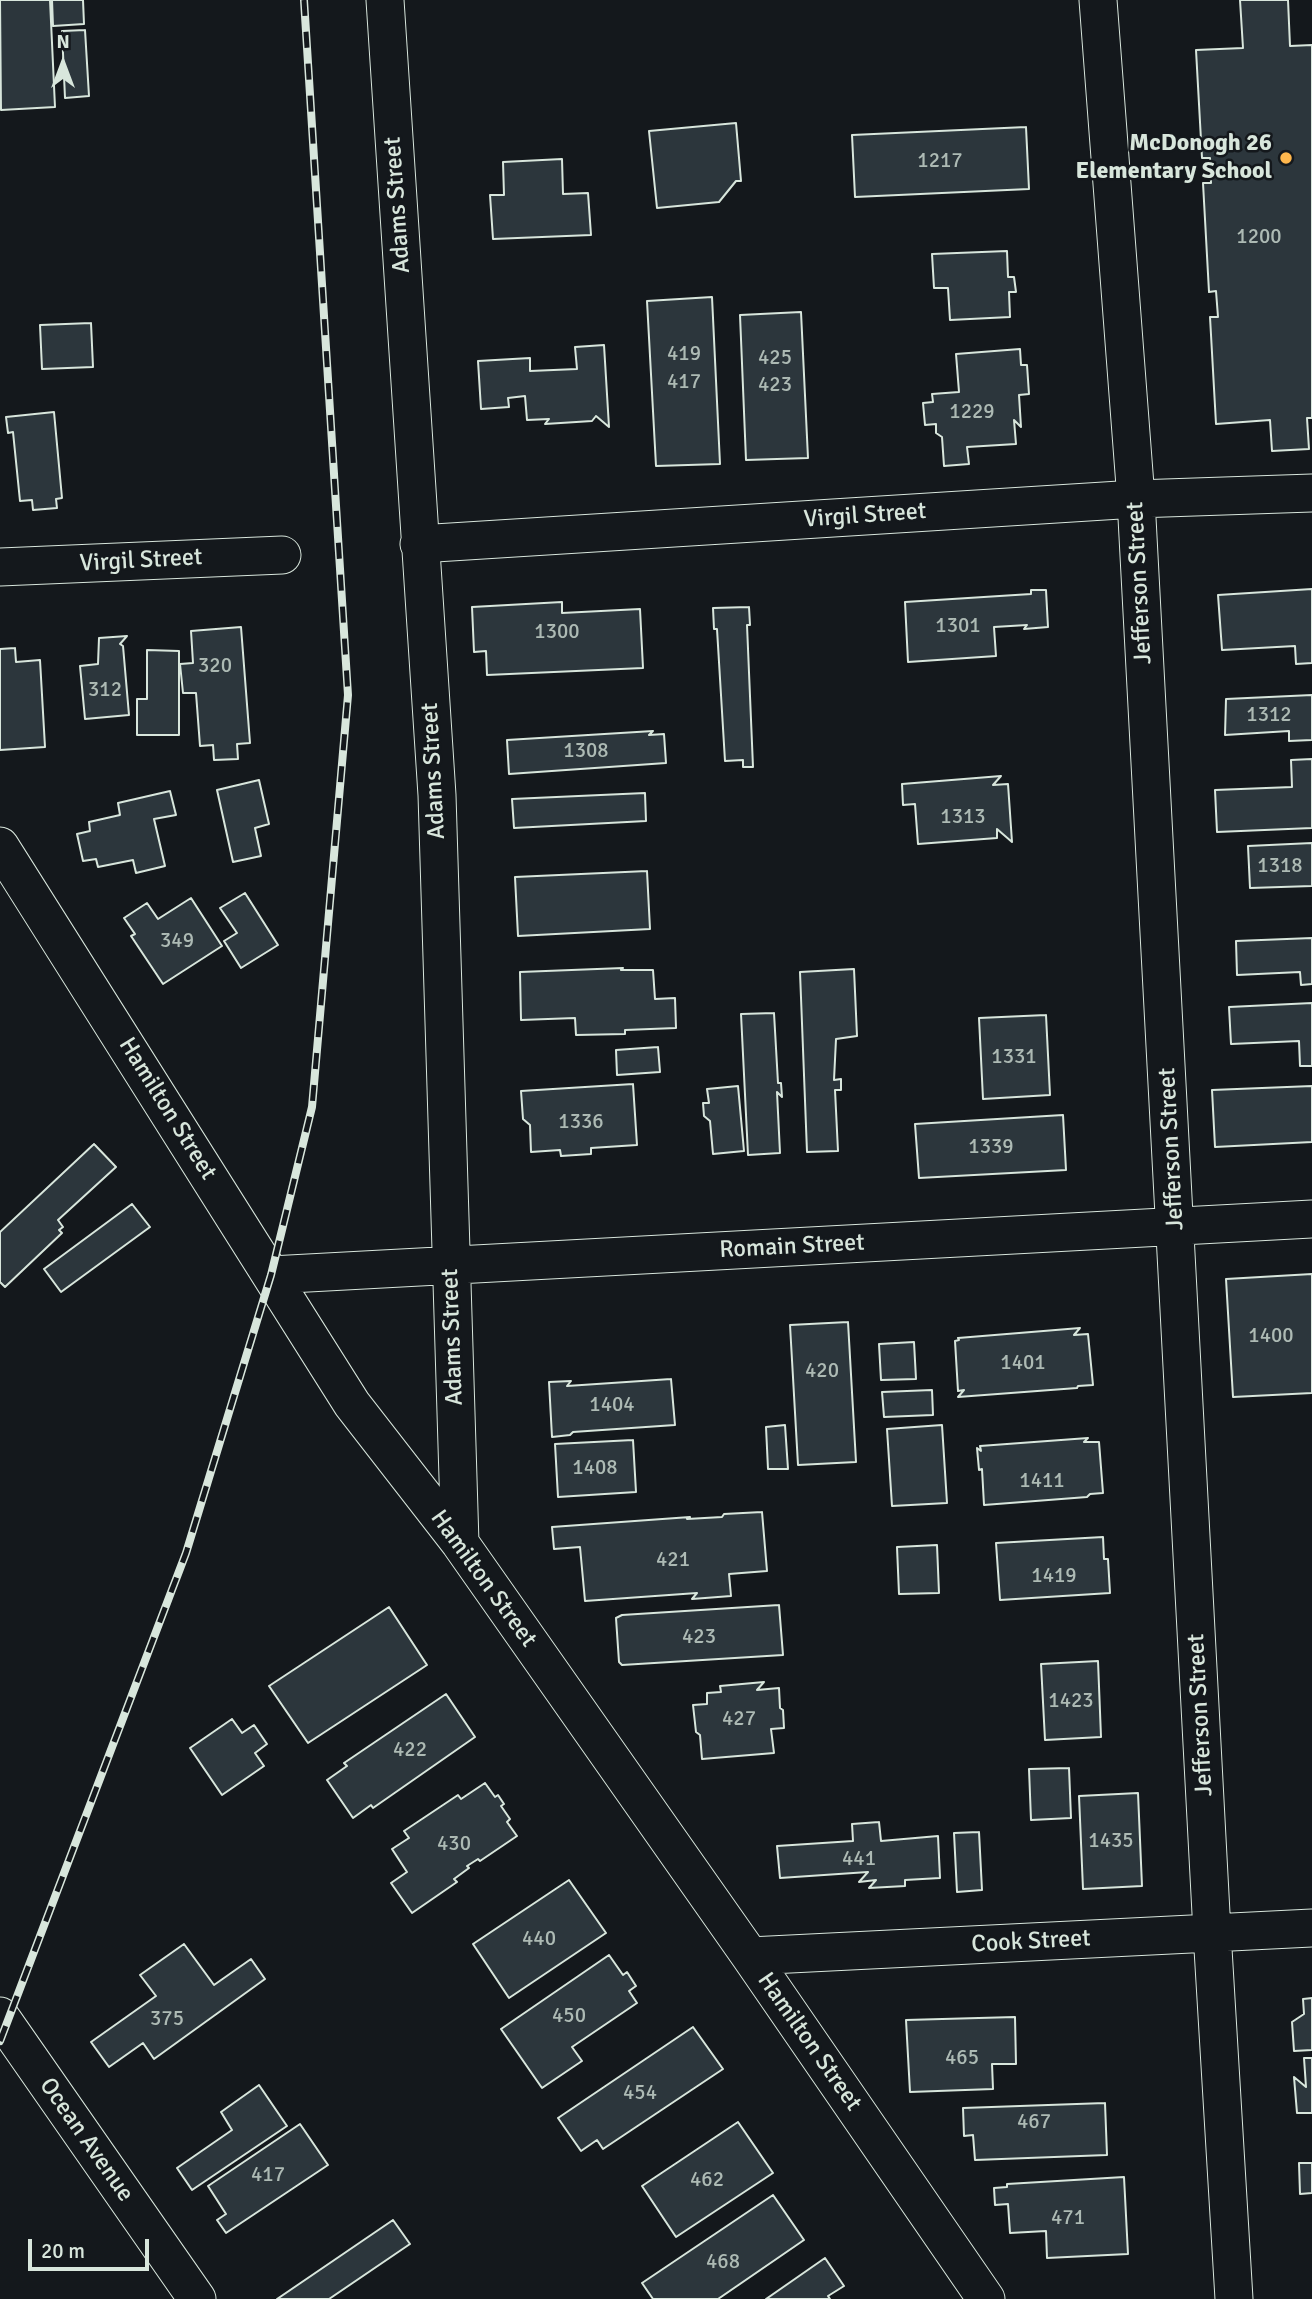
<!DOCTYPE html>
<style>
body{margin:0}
#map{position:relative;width:1312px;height:2299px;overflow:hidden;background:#14181c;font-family:Signika,sans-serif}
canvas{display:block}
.north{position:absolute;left:28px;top:28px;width:70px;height:70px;-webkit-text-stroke:5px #14181c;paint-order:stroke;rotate:0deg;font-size:19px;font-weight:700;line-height:28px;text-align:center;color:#d8e6dc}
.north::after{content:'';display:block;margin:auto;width:24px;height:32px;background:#d8e6dc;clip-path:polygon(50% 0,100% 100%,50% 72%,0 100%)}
.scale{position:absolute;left:28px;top:2239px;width:121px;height:32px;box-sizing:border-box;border:4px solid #d8e6dc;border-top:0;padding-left:9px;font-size:21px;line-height:24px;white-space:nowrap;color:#d8e6dc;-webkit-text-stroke:5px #14181c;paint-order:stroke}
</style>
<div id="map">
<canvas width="1312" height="2299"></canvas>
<div class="north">N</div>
<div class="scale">20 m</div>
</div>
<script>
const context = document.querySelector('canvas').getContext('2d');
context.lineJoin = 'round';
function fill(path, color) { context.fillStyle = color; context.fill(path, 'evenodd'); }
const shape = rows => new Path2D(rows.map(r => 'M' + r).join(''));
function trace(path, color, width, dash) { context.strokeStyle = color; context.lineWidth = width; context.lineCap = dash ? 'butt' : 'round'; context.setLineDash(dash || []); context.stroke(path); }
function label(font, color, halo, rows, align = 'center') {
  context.font = font + ' Signika,sans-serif'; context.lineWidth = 5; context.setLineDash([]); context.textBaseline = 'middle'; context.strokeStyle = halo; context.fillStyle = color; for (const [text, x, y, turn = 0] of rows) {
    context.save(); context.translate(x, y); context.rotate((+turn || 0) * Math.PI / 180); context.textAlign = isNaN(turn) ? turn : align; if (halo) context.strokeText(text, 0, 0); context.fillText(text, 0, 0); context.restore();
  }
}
const building = shape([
 [0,0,50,0,55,107,1,110,0,0],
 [52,0,83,0,84,24,53,26,52,0],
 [1240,0,1288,0,1290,46,1312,45,1312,418,1307,418,1309,449,1272,451,1270,420,1216,424,1210,317,1218,317,1216,291,1209,292,1203,183,1211,183,1210,158,1202,158,1196,50,1243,48,1240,0],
 [85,30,89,96,65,98,62,31,85,30],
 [736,123,741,181,736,181,719,202,657,208,649,131,736,123],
 [1026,127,1029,189,855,197,852,135,1026,127],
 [562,159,563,194,588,193,591,235,493,239,490,195,504,195,503,162,562,159],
 [1007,251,1008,277,1014,277,1016,292,1009,292,1010,317,950,320,948,288,934,288,932,254,1007,251],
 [712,297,720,464,656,466,647,301,712,297],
 [801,312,808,458,746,460,740,315,801,312],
 [91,323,93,367,42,369,40,325,91,323],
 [604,345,609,427,596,416,592,421,545,424,549,419,527,420,525,396,508,398,509,407,481,409,478,361,530,358,530,371,577,369,575,347,604,345],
 [1020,349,1021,365,1027,365,1029,394,1019,395,1021,427,1014,420,1016,444,967,447,969,464,944,466,942,437,936,433,936,424,925,425,923,403,933,402,932,394,959,392,956,354,1020,349],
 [54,412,62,498,56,499,57,508,33,510,32,500,20,501,13,432,8,433,6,417,54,412],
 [1312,589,1312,663,1296,664,1295,646,1222,650,1218,595,1312,589],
 [1031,590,1046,590,1048,627,1024,629,1027,625,994,627,996,656,908,662,905,602,1031,594,1031,590],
 [562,602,562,613,640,609,643,668,487,675,486,651,474,652,472,607,562,602],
 [749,607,750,625,747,625,753,767,743,767,743,760,725,761,717,629,714,629,713,608,749,607],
 [241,627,250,743,237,744,238,759,214,760,213,745,200,746,196,693,183,693,180,664,193,663,191,631,241,627],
 [127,636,120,644,123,646,129,715,85,719,80,666,98,664,99,638,127,636],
 [15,648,16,662,40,660,45,747,0,750,0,649,15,648],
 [147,650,179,651,179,735,137,735,137,699,147,699,147,650],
 [1312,695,1312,740,1289,741,1289,731,1225,735,1226,699,1312,695],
 [653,731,649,735,664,734,666,763,509,774,507,740,653,731],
 [1312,759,1312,828,1217,832,1215,790,1292,787,1291,760,1312,759],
 [1001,776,993,785,1008,784,1012,842,997,829,997,838,918,844,915,804,903,805,902,784,1001,776],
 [259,780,269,824,255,828,261,856,233,862,217,790,259,780],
 [170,791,176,815,154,819,165,866,136,873,133,860,98,867,96,859,83,861,77,834,90,831,89,822,120,815,118,803,170,791],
 [645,793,646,821,514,828,512,799,645,793],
 [1312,843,1312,886,1250,888,1248,846,1312,843],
 [647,871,650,929,518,936,515,877,647,871],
 [245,893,278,945,241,968,224,941,237,933,220,908,245,893],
 [191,898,222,946,163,984,131,936,135,934,124,918,147,903,158,919,191,898],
 [1312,938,1312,984,1301,985,1300,972,1237,975,1236,941,1312,938],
 [623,968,621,970,653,970,655,999,675,998,676,1028,625,1030,625,1034,576,1035,575,1018,521,1020,520,972,623,968],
 [854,969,857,1036,836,1039,834,1080,841,1079,841,1090,835,1090,838,1151,807,1152,800,972,854,969],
 [1312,1003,1312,1066,1300,1066,1299,1041,1231,1044,1229,1007,1312,1003],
 [774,1013,778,1083,781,1083,782,1097,777,1092,780,1153,748,1155,741,1014,774,1013],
 [1046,1015,1050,1095,983,1099,979,1018,1046,1015],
 [658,1047,660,1072,617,1075,616,1050,658,1047],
 [633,1084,637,1145,591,1148,591,1154,561,1156,560,1150,531,1152,530,1125,523,1119,521,1091,633,1084],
 [738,1086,744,1151,713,1154,710,1121,704,1116,703,1103,709,1103,707,1089,738,1086],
 [1312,1086,1312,1142,1215,1147,1212,1090,1312,1086],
 [1063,1115,1066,1170,919,1178,915,1124,1063,1115],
 [94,1144,116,1167,58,1220,63,1227,59,1230,62,1233,5,1287,0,1282,0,1232,94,1144],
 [132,1204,150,1227,61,1292,44,1269,132,1204],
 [1312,1274,1312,1393,1233,1397,1226,1279,1312,1274],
 [848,1322,856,1462,798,1465,790,1325,848,1322],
 [1080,1328,1074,1335,1088,1334,1093,1385,1078,1386,1077,1388,958,1397,964,1390,958,1391,955,1341,959,1340,958,1338,1080,1328],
 [914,1342,916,1379,881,1380,879,1344,914,1342],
 [671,1379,675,1425,573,1432,570,1435,552,1437,549,1382,571,1381,567,1386,671,1379],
 [932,1390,933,1415,884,1417,882,1392,932,1390],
 [785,1425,788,1469,768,1469,766,1427,785,1425],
 [942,1425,947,1503,892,1506,887,1429,942,1425],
 [1088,1438,1084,1442,1099,1442,1103,1493,1090,1494,1087,1497,984,1505,982,1469,979,1470,977,1448,981,1451,980,1446,1088,1438],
 [633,1440,636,1492,558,1497,555,1444,633,1440],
 [762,1512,767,1571,729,1574,731,1596,692,1599,697,1593,585,1601,580,1547,554,1549,552,1527,690,1517,687,1519,722,1517,724,1514,762,1512],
 [1103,1537,1104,1559,1108,1559,1110,1593,1000,1600,996,1543,1103,1537],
 [937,1545,939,1593,899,1594,897,1547,937,1545],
 [779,1605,783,1655,622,1665,619,1662,616,1618,622,1615,779,1605],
 [389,1607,427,1665,308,1743,269,1686,389,1607],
 [1098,1661,1101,1737,1045,1740,1041,1664,1098,1661],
 [764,1682,757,1690,779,1688,780,1708,783,1710,784,1728,771,1729,774,1753,702,1759,700,1735,696,1732,693,1705,707,1704,707,1693,721,1692,720,1686,764,1682],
 [446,1694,475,1737,373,1808,371,1805,353,1818,327,1780,347,1766,344,1763,446,1694],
 [232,1719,242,1733,254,1725,267,1744,255,1753,264,1766,222,1795,190,1748,232,1719],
 [1069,1768,1071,1818,1031,1820,1029,1769,1069,1768],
 [485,1783,495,1797,498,1795,504,1804,501,1806,510,1819,507,1822,517,1836,480,1861,478,1859,467,1866,469,1868,454,1879,457,1882,412,1913,391,1883,407,1872,392,1849,409,1838,404,1831,458,1795,461,1799,485,1783],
 [1138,1793,1142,1886,1083,1889,1079,1796,1138,1793],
 [879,1822,881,1841,938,1836,940,1878,905,1880,905,1886,869,1888,876,1880,859,1882,868,1872,780,1878,777,1846,853,1841,852,1824,879,1822],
 [979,1832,982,1890,957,1892,954,1833,979,1832],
 [569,1880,606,1933,509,1998,473,1944,569,1880],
 [184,1944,214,1985,251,1959,265,1979,154,2059,143,2043,109,2067,91,2042,156,1996,140,1975,184,1944],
 [609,1955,623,1975,627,1972,636,1986,629,1991,637,2003,572,2047,582,2061,542,2088,501,2029,609,1955],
 [1312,1998,1312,2050,1294,2051,1292,2022,1304,2014,1303,1999,1312,1998],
 [1015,2017,1016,2064,992,2064,993,2089,910,2092,906,2020,1015,2017],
 [693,2027,723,2069,603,2149,597,2140,581,2151,558,2118,693,2027],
 [1304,2058,1312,2058,1312,2113,1297,2113,1294,2077,1306,2087,1304,2058],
 [259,2085,287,2126,192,2190,177,2168,232,2130,221,2112,259,2085],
 [1105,2103,1107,2155,975,2160,973,2135,964,2136,963,2108,1105,2103],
 [738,2122,773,2173,676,2237,642,2186,738,2122],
 [300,2124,328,2165,226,2233,217,2220,226,2214,208,2186,300,2124],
 [1299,2163,1312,2163,1312,2193,1300,2194,1299,2163],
 [1124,2177,1128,2254,1047,2258,1046,2231,1010,2233,1008,2204,995,2205,994,2188,1007,2187,1007,2184,1124,2177],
 [773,2195,804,2240,718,2299,653,2299,642,2283,773,2195],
 [393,2220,410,2244,329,2299,277,2299,393,2220],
 [825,2258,844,2286,828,2296,830,2299,766,2299,825,2258]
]);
const minor = shape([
 [385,0,437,795,460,1543],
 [1098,0,1136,499,1212,1932,1234,2299],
 [419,544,1136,499,1312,493],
 [0,567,282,555],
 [0,846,352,1404,460,1543,750,1956,986,2299],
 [271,1275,1312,1219],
 [750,1956,1312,1928],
 [0,2016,197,2299]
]);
const rail = shape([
 [0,2041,186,1553,271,1275,312,1107,348,695,304,0]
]);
const markers = [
 [1286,158,7,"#ffb74d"]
];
const numberNames = [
 ["1217",940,161],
 ["1200",1259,237],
 ["419",684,354],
 ["425",775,358],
 ["417",684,382],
 ["423",775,385],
 ["1229",972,412],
 ["1301",958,626],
 ["1300",557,632],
 ["320",215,666],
 ["312",105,690],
 ["1312",1269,715],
 ["1308",586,751],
 ["1313",963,817],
 ["1318",1280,866],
 ["349",177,941],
 ["1331",1014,1057],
 ["1336",581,1122],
 ["1339",991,1147],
 ["1400",1271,1336],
 ["1401",1023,1363],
 ["420",822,1371],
 ["1404",612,1405],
 ["1408",595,1468],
 ["1411",1042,1481],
 ["421",673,1560],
 ["1419",1054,1576],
 ["423",699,1637],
 ["1423",1071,1701],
 ["427",739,1719],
 ["422",410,1750],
 ["1435",1111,1841],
 ["430",454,1844],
 ["441",859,1859],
 ["440",539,1939],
 ["450",569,2016],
 ["375",167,2019],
 ["465",962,2058],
 ["454",640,2093],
 ["467",1034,2122],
 ["417",268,2175],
 ["462",707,2180],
 ["471",1068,2218],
 ["468",723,2262]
];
const poiNames = [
 ["McDonogh 26",1272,144],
 ["Elementary School",1272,172]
];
const streetNames = [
 ["Adams Street",398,205,-94],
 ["Virgil Street",865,516,-4],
 ["Virgil Street",141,561,-3],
 ["Jefferson Street",1140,583,-93],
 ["Adams Street",434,771,-93],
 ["Hamilton Street",167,1109,58],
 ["Jefferson Street",1172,1149,-93],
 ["Romain Street",792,1247,-3],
 ["Adams Street",453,1337,-92],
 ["Hamilton Street",483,1579,54],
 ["Jefferson Street",1201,1715,-93],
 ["Cook Street",1031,1942,-3],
 ["Hamilton Street",809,2042,55],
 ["Ocean Avenue",86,2140,55]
];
fill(building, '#2c363c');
trace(building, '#d8e6dc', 2);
trace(minor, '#d8e6dc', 39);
trace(minor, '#14181c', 37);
trace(rail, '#d8e6dc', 8);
trace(rail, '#14181c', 5, [16]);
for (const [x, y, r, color] of markers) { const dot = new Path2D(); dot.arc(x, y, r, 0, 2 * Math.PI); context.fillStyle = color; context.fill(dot); trace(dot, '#14181c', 2.5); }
label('21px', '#adbab4', null, numberNames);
label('bold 24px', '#d8e6dc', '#14181c', poiNames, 'right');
label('24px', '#d8e6dc', '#14181c', streetNames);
</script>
